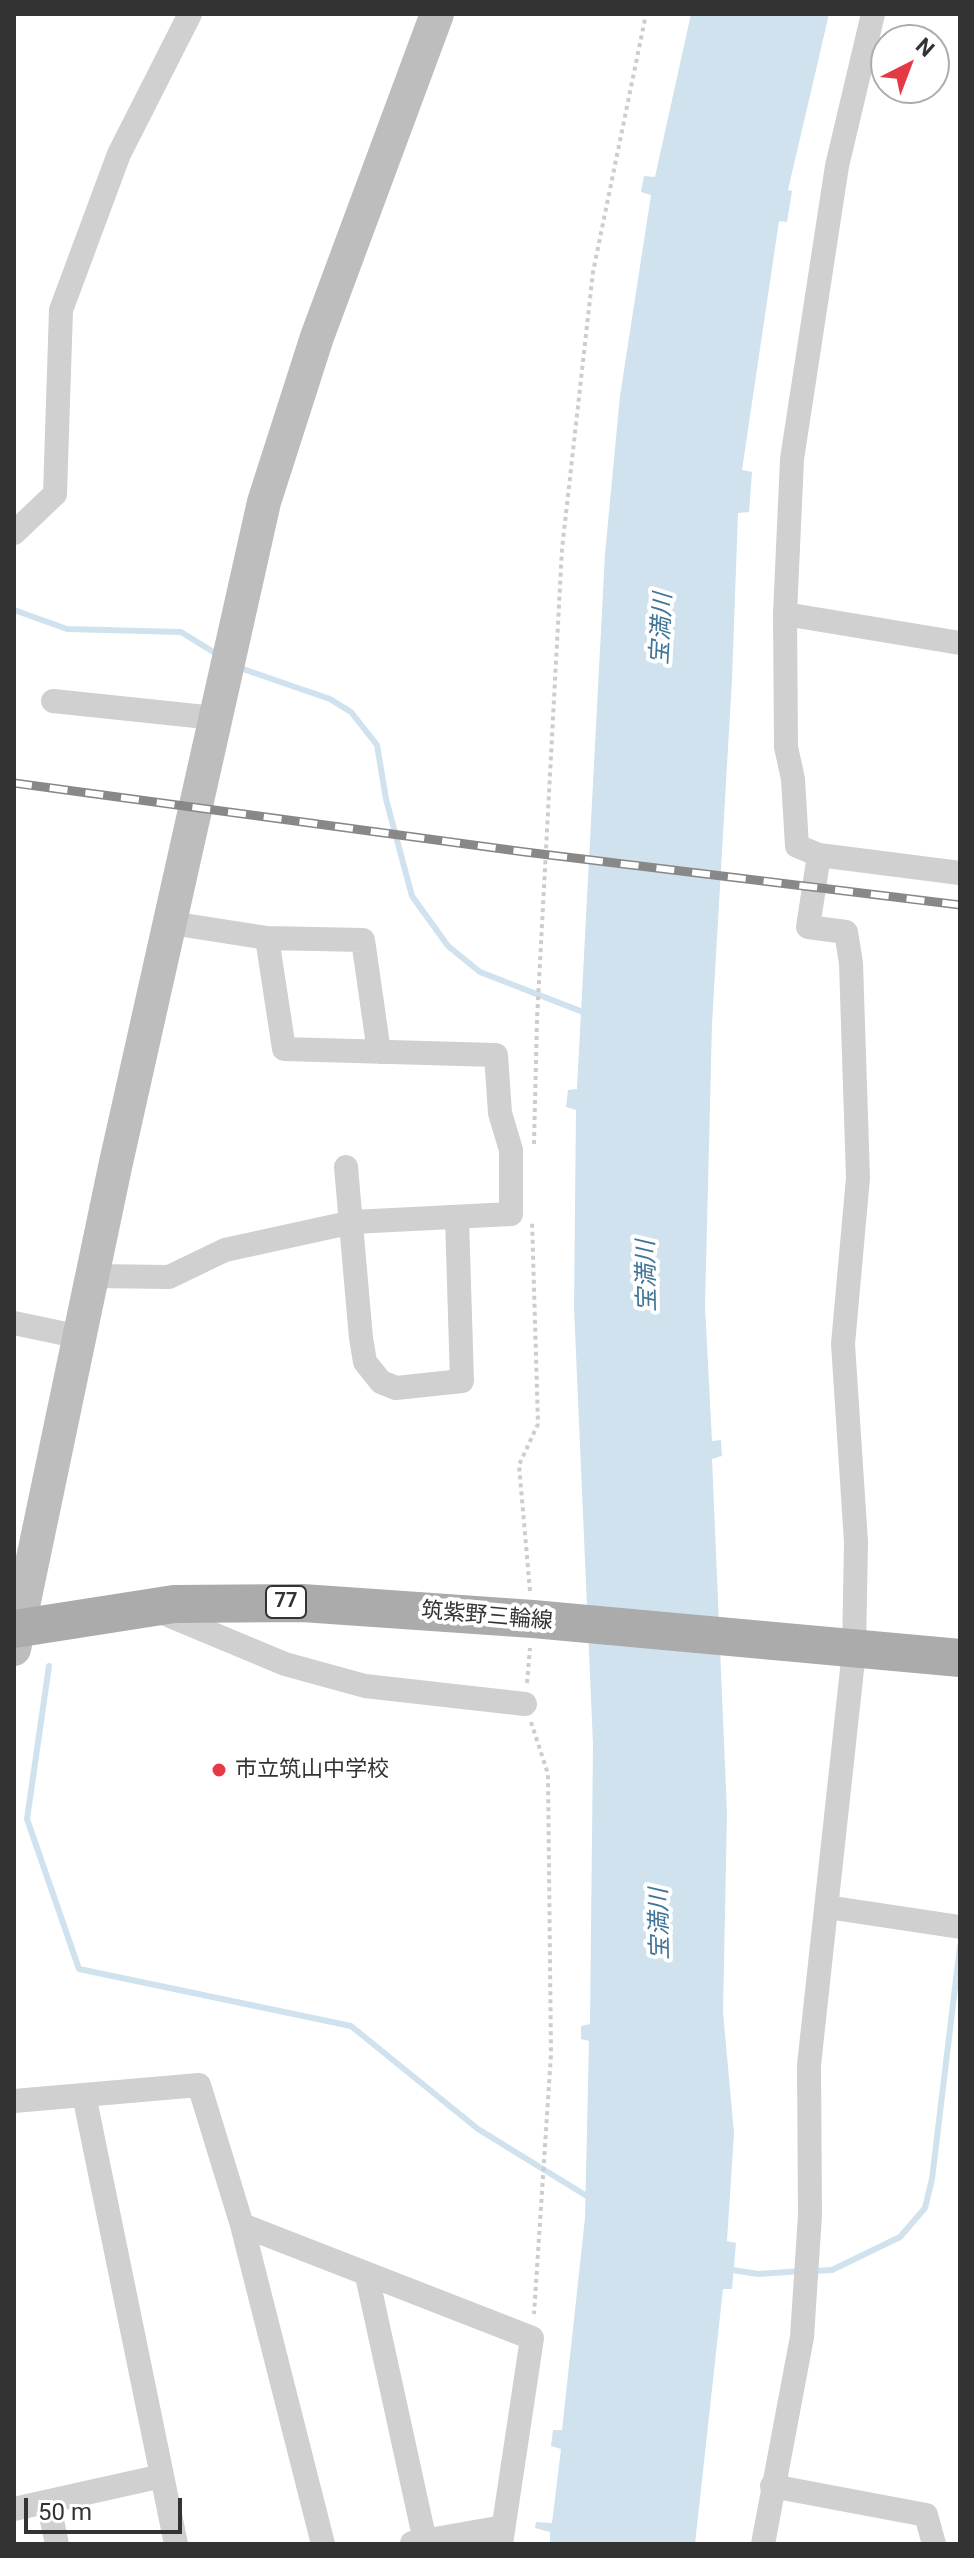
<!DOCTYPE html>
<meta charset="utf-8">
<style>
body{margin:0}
#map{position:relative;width:974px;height:2558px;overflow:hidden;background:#fff;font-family:Roboto,sans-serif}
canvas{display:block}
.frame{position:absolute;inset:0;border:16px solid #333;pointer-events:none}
.north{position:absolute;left:870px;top:24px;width:80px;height:80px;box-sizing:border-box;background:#fff;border:2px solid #adadad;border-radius:50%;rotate:42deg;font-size:22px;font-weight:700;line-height:32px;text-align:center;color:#333}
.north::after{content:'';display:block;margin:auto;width:28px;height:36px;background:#e63946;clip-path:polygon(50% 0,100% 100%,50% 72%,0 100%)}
.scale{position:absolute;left:24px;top:2498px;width:158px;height:36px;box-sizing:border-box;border:4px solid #333;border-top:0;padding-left:10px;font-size:24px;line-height:28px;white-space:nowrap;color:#333;-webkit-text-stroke:6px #fff;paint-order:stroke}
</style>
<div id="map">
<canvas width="974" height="2558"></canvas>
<div class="frame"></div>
<div class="north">N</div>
<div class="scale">50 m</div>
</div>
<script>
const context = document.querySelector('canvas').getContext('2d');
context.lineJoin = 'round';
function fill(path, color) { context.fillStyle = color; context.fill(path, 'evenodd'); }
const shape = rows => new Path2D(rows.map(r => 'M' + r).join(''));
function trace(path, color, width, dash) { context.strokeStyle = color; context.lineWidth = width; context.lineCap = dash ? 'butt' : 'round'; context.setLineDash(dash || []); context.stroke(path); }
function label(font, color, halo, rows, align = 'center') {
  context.font = font + ' Roboto,"Noto Sans JP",sans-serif'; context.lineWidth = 8; context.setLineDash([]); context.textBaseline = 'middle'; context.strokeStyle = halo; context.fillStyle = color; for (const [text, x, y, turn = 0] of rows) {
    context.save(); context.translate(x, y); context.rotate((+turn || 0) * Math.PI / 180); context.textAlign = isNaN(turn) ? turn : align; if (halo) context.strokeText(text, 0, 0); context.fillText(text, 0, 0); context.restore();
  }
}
const water = shape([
 [691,14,829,14,788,190,792,191,787,222,779,221,742,470,752,472,749,512,738,513,732,679,712,1024,705,1306,712,1441,721,1440,722,1456,712,1459,727,1813,723,2012,734,2133,727,2241,736,2243,732,2289,723,2289,695,2544,550,2544,550,2532,535,2528,536,2522,552,2523,561,2449,551,2446,553,2430,562,2430,585,2218,589,2041,581,2039,581,2026,590,2024,593,1744,574,1307,576,1110,566,1107,568,1090,577,1089,605,554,620,396,651,195,641,192,644,176,655,177]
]);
const stream = shape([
 [14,610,67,629,181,632,220,656],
 [240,668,330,699,351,712,377,745,386,799,412,896,448,946,480,972,588,1014],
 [49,1666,27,1819,79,1969,351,2026,478,2129,590,2198],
 [726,2269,758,2274,802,2271],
 [814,2271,832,2270,900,2237,925,2208,932,2179,960,1946]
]);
const path = shape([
 [534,1144,537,1019,562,549,593,272,646,14],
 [530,1591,519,1465,538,1424,532,1220],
 [527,1683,530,1648],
 [531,1722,548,1774,551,2054,534,2314]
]);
const street = shape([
 [873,14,837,166,792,459,785,614,786,747,793,779,797,846,819,855,960,873],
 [14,533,55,494,61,310,119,154,190,14],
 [785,614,960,643],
 [53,701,215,718],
 [171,923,267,938,363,940,379,1052],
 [346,1167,361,1338,365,1362,381,1382,396,1388,462,1381,457,1218],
 [93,1276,169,1277,225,1250,353,1222,511,1214,511,1150,500,1113,496,1055,284,1049,267,938],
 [14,1323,71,1335],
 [158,1611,285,1664,365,1686,525,1704],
 [827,1907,960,1927],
 [84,2095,176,2544],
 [14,2101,199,2085,242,2225,323,2544],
 [242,2225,532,2338,501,2544],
 [367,2276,425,2541],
 [772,2486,926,2515,934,2544],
 [48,2502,57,2544],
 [14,2509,162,2476],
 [412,2543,503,2527],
 [763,2544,802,2337,810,2215,809,2065,854,1651,856,1542,843,1344,858,1178,851,963,846,932,808,927,819,855]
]);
const secondary = shape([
 [14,1649,115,1167,264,502,317,337,437,14]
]);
const primary = shape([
 [14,1629,174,1604,302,1603,533,1619,960,1658]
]);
const rail = shape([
 [14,783,525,852,960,905]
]);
const markers = [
 [219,1770,8,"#e63946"]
];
const shields = [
 [286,1602,40]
];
const shieldNames = [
 ["77",286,1602]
];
const streetNames = [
 ["筑紫野三輪線",487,1617,5]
];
const poiNames = [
 ["市立筑山中学校",235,1770]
];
const waterNames = [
 ["宝満川",663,629,-87],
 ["宝満川",648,1276,-91],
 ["宝満川",661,1924,-91]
];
fill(water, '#cfe2ee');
trace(stream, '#cfe2ee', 6);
trace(path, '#cdcdcd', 4, [4, 4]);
trace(street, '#d0d0d0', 24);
trace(secondary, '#bdbdbd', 34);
trace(primary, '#ababab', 38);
trace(rail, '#888', 9);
trace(rail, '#fff', 6, [18]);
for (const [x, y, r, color] of markers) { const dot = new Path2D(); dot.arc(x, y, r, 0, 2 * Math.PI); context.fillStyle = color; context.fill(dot); trace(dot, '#fff', 3); }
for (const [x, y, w] of shields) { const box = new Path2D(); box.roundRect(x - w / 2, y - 16, w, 32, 6); context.fillStyle = '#fff'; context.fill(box); trace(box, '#333', 2); }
label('bold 20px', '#333', null, shieldNames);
label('22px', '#333', '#fff', streetNames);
label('22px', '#333', '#fff', poiNames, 'left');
label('italic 24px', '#3f7597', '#fff', waterNames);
</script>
